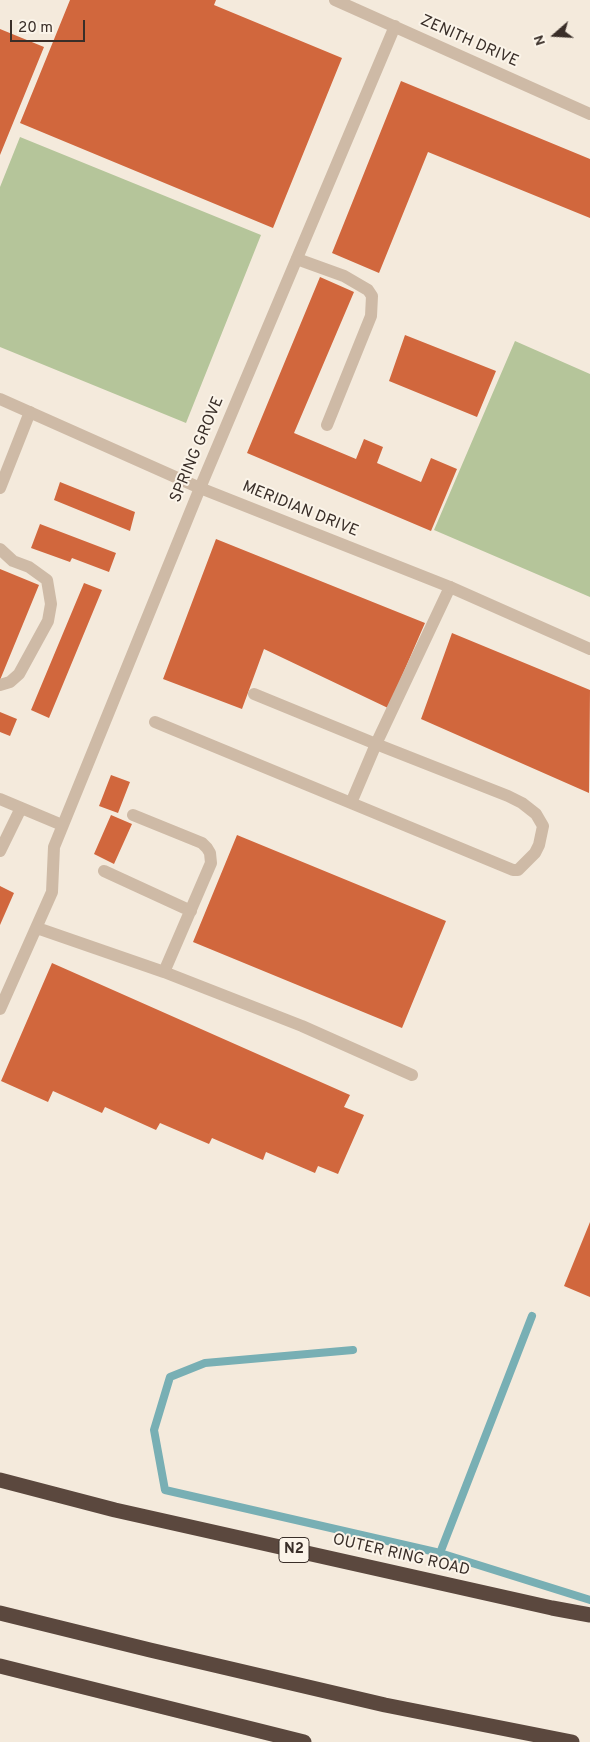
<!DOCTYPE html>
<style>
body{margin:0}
#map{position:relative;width:590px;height:1742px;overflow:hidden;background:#f4eadc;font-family:Overpass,sans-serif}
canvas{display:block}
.north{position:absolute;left:530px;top:10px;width:50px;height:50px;-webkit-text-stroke:4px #fbf4e9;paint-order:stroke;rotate:251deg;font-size:14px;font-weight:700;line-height:20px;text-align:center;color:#392e28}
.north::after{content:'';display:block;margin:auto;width:18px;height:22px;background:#392e28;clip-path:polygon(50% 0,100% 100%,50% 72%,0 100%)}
.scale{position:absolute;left:10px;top:20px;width:75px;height:22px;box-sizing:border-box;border:2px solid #392e28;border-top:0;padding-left:6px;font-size:15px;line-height:18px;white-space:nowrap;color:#392e28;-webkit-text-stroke:4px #fbf4e9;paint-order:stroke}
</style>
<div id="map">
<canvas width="590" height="1742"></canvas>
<div class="north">N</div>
<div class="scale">20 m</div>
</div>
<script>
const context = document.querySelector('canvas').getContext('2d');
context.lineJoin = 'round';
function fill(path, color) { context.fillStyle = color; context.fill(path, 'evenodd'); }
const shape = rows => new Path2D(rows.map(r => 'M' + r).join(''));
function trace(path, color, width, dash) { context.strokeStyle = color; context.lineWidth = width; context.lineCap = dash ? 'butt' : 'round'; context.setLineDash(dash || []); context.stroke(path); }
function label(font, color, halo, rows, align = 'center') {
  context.font = font + ' Overpass,sans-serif'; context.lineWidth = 4; context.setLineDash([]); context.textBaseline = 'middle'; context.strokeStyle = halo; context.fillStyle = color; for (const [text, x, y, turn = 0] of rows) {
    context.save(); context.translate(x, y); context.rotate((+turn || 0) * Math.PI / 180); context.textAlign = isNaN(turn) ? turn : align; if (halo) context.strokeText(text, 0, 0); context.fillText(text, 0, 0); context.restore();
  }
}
const green = shape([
 [20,137,261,235,186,423,0,347,0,187],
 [515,341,590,374,590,597,434,530]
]);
const stream = shape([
 [353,1350,205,1363,170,1377,154,1430,165,1490,440,1553,590,1600],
 [440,1553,532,1316]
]);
const building = shape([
 [70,0,216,0,214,5,342,58,273,228,20,123],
 [0,29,44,47,0,155],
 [401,81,590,159,590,218,428,152,379,273,332,253],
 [320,277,354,292,294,433,356,459,364,439,383,447,377,463,421,482,431,458,457,469,431,531,247,453],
 [405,335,496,371,477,417,389,381],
 [60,482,135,512,130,531,54,500],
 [40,524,116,553,109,572,72,558,70,562,31,548],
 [216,539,425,623,388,708,264,649,242,709,163,679],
 [0,569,39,585,0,680],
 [84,583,102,590,49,718,31,710],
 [452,633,590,690,589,793,421,719],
 [0,712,17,719,10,736,0,732],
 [111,775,130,782,118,813,99,806],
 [111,815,132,824,114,864,94,854],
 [237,835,446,921,402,1028,193,942],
 [0,886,14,893,0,925],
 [52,963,350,1095,344,1107,364,1115,338,1174,318,1166,315,1173,266,1152,263,1160,212,1138,209,1144,160,1123,156,1130,105,1107,102,1113,53,1091,48,1102,1,1081],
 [590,1222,590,1297,564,1286]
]);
const lane = shape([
 [297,259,344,276,368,290,372,296,371,316,327,425],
 [0,488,30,412],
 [0,549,13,561,29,567,47,580,51,604,48,621,19,674,10,682,0,685],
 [254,694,376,744,508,796,522,803,536,814,543,826,539,845,535,853,518,870,513,870,351,803],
 [155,722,351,803,376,744,450,587],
 [0,799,62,825],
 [133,815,202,843,207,848,210,853,211,863,164,972],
 [0,851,21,808],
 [104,871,191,911],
 [37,928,164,972,302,1026,412,1075],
 [0,1009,52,892,54,847,200,488]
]);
const street = shape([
 [335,0,590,114],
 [0,399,200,488,450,587,590,649],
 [200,488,395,26]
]);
const highway = shape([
 [0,1480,115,1510,552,1608,590,1615],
 [0,1613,150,1650,385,1705,572,1742],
 [0,1666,304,1742]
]);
const shields = [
 [294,1550,30]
];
const shieldNames = [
 ["N2",294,1550]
];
const streetNames = [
 ["ZENITH DRIVE",469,42,24],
 ["SPRING GROVE",198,450,-67],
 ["MERIDIAN DRIVE",300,510,22],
 ["OUTER RING ROAD",401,1556,13]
];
fill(green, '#b5c59a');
trace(stream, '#78afb4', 8);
fill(building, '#d1673d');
trace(lane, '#cebaa6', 12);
trace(street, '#cebaa6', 12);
trace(highway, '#5b483e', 15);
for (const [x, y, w] of shields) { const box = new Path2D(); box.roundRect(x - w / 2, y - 12.5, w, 25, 4); context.fillStyle = '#fbf4e9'; context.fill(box); trace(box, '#392e28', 1); }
label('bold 15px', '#392e28', null, shieldNames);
label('16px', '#392e28', '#fbf4e9', streetNames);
</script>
